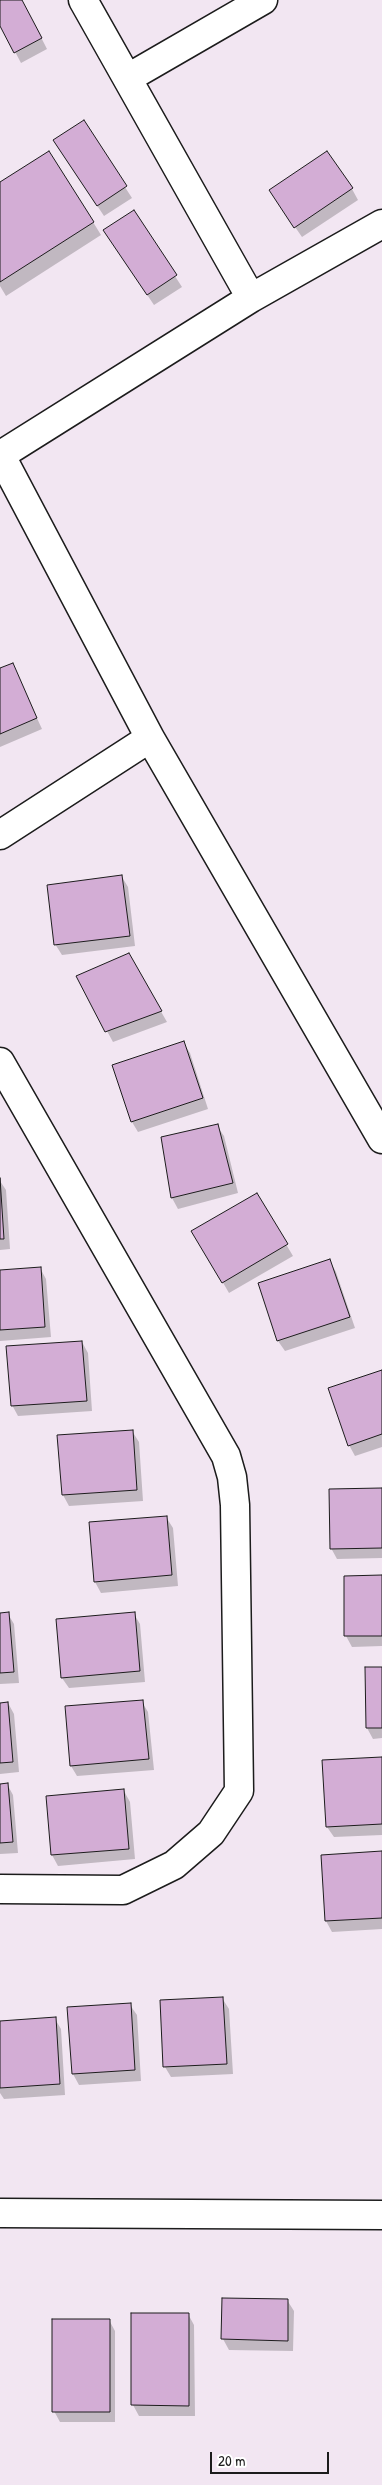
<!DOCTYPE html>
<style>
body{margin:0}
#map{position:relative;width:382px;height:2485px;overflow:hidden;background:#f2e6f2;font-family:"Patrick Hand",sans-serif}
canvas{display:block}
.scale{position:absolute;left:210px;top:2452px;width:119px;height:22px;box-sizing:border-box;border:2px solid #1c1c1c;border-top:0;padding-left:6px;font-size:15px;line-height:18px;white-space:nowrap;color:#1c1c1c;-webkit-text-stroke:4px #fff;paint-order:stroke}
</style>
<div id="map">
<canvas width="382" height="2485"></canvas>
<div class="scale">20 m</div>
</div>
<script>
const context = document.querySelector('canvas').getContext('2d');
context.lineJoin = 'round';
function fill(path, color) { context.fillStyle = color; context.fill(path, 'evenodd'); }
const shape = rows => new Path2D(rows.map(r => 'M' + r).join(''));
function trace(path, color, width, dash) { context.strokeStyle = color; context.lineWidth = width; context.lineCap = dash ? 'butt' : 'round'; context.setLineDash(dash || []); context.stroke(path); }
const shadow = shape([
 [0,0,22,0,47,49,21,63,0,23],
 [83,122,132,198,104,216,61,151],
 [0,183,93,222,101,235,6,296,0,286],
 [352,189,358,200,302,237,277,201],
 [133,211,182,287,154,305,111,241],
 [12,664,42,729,0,747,0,670],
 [122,877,128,887,135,946,62,955,55,944],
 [128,954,167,1022,113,1042,107,1031],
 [183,1042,190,1053,208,1109,138,1132,132,1122],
 [217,1126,224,1136,238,1193,178,1209,172,1198,162,1138],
 [0,1181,6,1190,10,1249,0,1250],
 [256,1194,293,1256,229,1293,193,1231],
 [330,1261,336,1272,355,1328,285,1351,278,1341,260,1284],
 [40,1268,46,1279,51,1337,0,1341,0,1271],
 [82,1342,88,1353,92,1411,18,1416,12,1405],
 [382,1371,382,1447,355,1456,349,1445],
 [132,1431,139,1442,143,1501,69,1506,63,1495,58,1436],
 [382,1489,382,1558,337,1559,331,1548],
 [166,1517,173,1528,178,1586,101,1593,95,1582],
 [382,1577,382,1646,352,1647,346,1636],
 [0,1614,8,1614,14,1624,19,1683,0,1684],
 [134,1614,140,1624,145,1682,69,1688,62,1678],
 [382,1668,382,1738,373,1739,367,1728],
 [142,1702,148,1712,154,1770,77,1776,71,1766],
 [8,1703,14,1714,19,1772,0,1774,0,1704],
 [382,1758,382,1835,334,1837,327,1827],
 [7,1784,13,1795,18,1853,0,1854,0,1785],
 [124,1791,130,1802,135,1859,58,1866,52,1855,47,1797],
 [382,1852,382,1929,332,1932,326,1921,322,1856],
 [222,1998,229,2009,233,2074,171,2077,165,2067],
 [130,2005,137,2015,141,2081,79,2085,73,2074,69,2009],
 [55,2019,61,2029,65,2095,4,2099,0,2093,0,2022],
 [223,2299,287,2300,294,2311,293,2351,229,2350,223,2339],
 [133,2314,188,2314,194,2325,195,2416,139,2416,133,2405],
 [109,2320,115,2331,115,2422,60,2422,54,2411]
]);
const building = shape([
 [0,0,22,0,42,38,14,53,0,26,0,0],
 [84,120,127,186,97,206,53,140,84,120],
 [49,151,94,222,0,282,0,182,49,151],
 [327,151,353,188,294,228,269,190,327,151],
 [134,210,177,275,147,295,103,230,134,210],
 [13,663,37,718,0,734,0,668,13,663],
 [122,875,130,936,54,945,47,885,122,875],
 [129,953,162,1011,105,1032,76,976,129,953],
 [184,1041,203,1098,131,1122,112,1065,184,1041],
 [218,1124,233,1183,171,1198,161,1137,218,1124],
 [0,1178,4,1239,0,1239,0,1178],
 [257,1193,288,1244,222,1283,191,1231,257,1193],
 [330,1259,350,1317,277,1341,258,1283,330,1259],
 [41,1267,45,1327,0,1330,0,1270,41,1267],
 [82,1341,87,1401,11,1406,6,1346,82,1341],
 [382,1370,382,1434,348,1446,328,1388,382,1370],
 [133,1430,137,1490,62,1495,57,1435,133,1430],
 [382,1488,382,1548,330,1549,329,1489,382,1488],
 [167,1516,172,1575,94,1582,89,1522,167,1516],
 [382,1575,382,1636,344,1636,344,1576,382,1575],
 [9,1612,14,1672,0,1673,0,1613,9,1612],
 [135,1612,140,1671,61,1678,56,1619,135,1612],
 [365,1667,382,1667,382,1728,366,1728,365,1667],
 [143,1700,149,1759,70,1766,65,1706,143,1700],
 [8,1702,13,1762,0,1763,0,1703,8,1702],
 [382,1757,382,1824,326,1827,322,1760,382,1757],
 [8,1783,13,1842,0,1843,0,1784,8,1783],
 [124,1789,129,1849,51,1855,46,1796,124,1789],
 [382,1851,382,1918,325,1921,321,1855,382,1851],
 [223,1997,227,2064,163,2067,160,2000,223,1997],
 [131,2003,135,2070,72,2074,67,2007,131,2003],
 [56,2017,60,2084,0,2088,0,2021,56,2017],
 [222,2298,288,2299,288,2341,221,2339,222,2298],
 [131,2313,189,2313,189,2406,131,2405,131,2313],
 [52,2319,110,2319,110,2412,52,2412,52,2319]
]);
const minor = shape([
 [83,0,251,298],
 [128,78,263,0],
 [0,454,150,738,382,1139],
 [1,455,251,298,382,224],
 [0,835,150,738],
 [0,1062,226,1456,232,1477,235,1505,239,1791,211,1833,174,1865,123,1890,0,1889],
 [0,2213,382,2215]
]);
fill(shadow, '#0003');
fill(building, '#d3add5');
trace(building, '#1c1c1c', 1);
trace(minor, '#1c1c1c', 31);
trace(minor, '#fff', 28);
</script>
